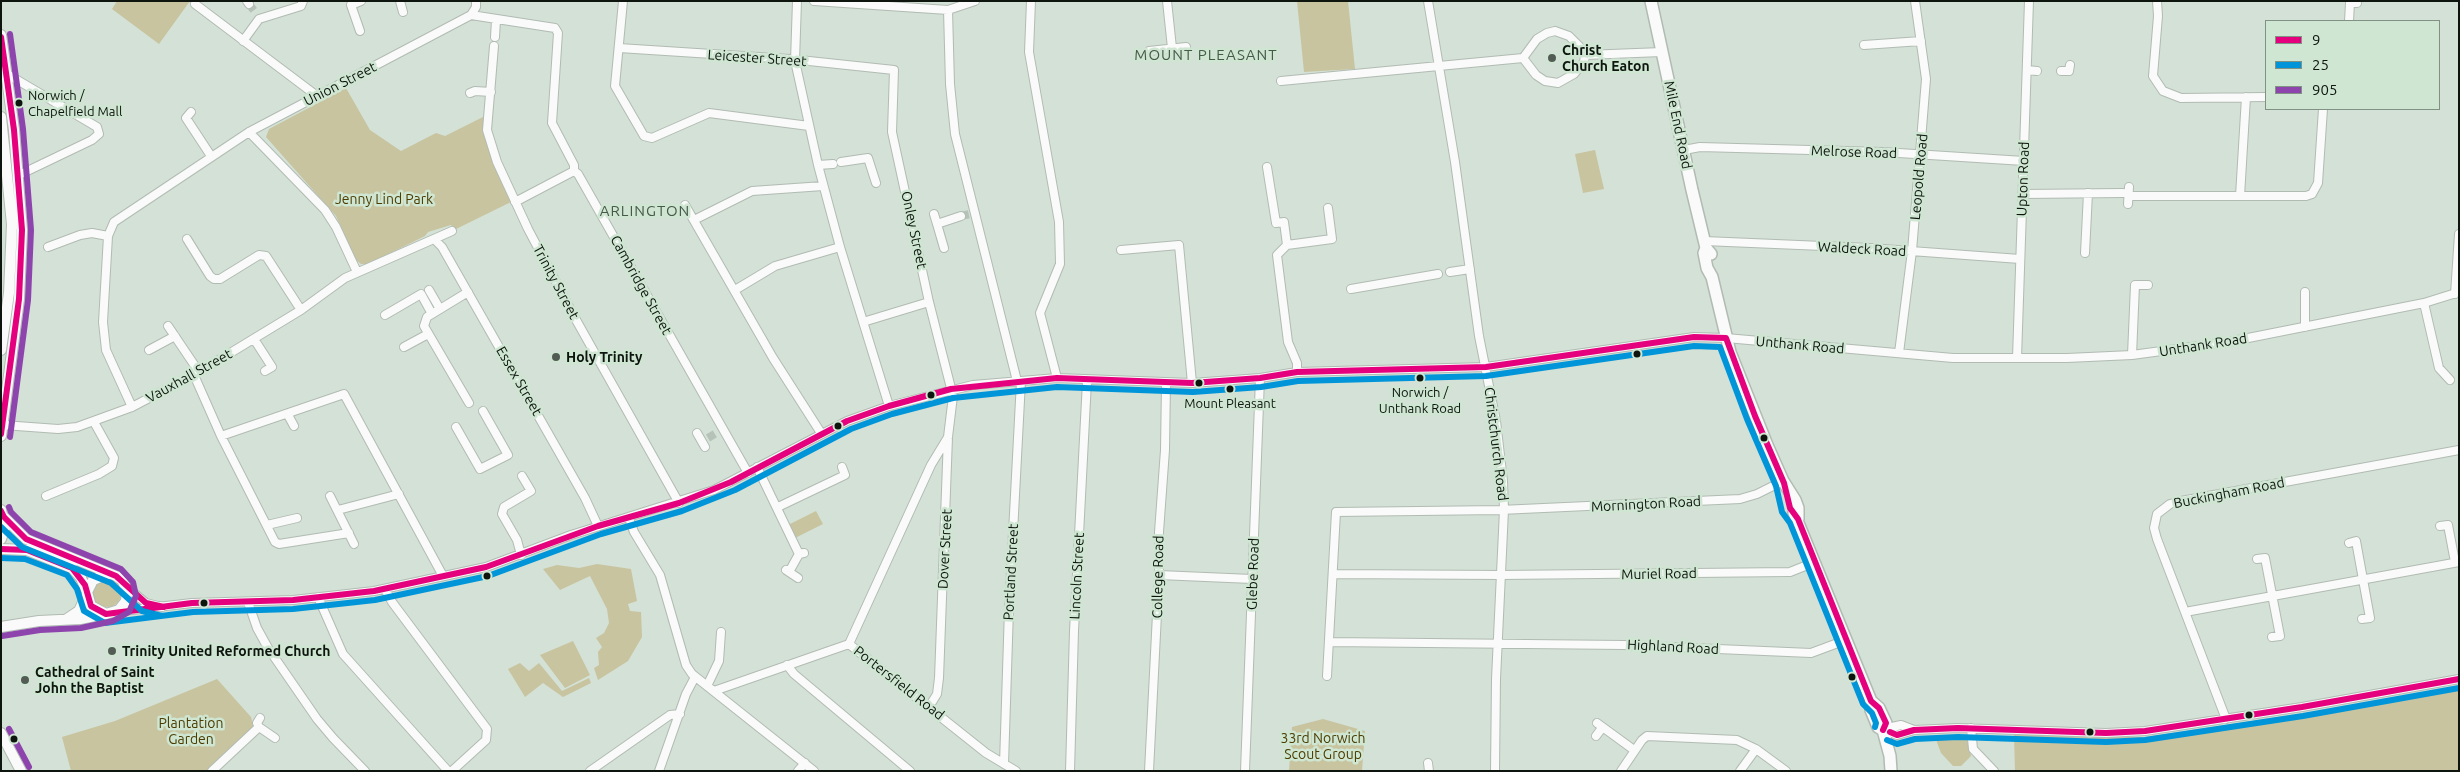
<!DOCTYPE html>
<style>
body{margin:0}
#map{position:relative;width:2460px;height:772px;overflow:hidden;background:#d4e1d6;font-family:Ubuntu,sans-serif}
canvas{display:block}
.frame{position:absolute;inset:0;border:2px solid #0d150e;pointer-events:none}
.legend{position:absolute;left:2265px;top:20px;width:175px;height:90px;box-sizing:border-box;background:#cfe6d2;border:1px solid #819284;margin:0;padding:6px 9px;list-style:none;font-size:15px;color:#0d150e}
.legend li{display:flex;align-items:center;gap:10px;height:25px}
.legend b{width:25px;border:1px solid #819284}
</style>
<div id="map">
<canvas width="2460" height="772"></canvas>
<div class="frame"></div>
<ul class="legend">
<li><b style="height:6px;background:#e5007d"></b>9</li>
<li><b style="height:6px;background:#0095d9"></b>25</li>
<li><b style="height:6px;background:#8e44ad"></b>905</li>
</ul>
</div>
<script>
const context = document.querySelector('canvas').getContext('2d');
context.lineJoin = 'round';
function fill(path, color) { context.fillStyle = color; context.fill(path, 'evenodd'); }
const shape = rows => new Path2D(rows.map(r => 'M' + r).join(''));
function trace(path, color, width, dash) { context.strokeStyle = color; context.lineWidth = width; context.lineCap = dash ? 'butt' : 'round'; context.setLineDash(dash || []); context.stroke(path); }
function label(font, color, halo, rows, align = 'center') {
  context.font = font + ' Ubuntu,sans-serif'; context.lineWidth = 5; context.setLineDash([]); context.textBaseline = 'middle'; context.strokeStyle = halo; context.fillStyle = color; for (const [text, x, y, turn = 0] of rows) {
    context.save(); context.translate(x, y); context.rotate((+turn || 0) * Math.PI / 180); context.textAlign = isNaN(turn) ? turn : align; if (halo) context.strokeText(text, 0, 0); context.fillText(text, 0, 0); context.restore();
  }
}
const green = shape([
 [117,1,190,1,159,44,112,9],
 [1297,1,1348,1,1355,69,1304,72],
 [346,88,370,130,401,151,436,133,445,136,485,116,483,128,485,139,511,202,454,230,451,225,428,232,425,236,368,264,361,264,356,260,336,216,266,137,269,129],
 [1595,150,1604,189,1583,193,1575,154],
 [816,511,823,524,795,538,788,525],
 [597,564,631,569,637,601,628,604,630,611,641,612,642,637,628,661,598,680,594,668,599,665,598,652,602,647,596,638,604,633,609,623,607,609,590,576,560,590,543,569,557,565,579,568],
 '93 593a14 14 0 1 1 28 0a14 14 0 1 1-28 0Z',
 [573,641,590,675,565,688,540,655],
 [520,663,529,671,539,663,562,691,589,678,591,683,563,697,543,683,525,697,508,669],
 [217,679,251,717,253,726,206,771,71,771,62,737,115,721],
 [2459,686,2459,771,2015,771,2014,734,2146,737,2325,710],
 [1323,719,1365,731,1362,771,1289,771,1292,727],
 [1966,736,1971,756,1961,766,1953,766,1941,753,1935,737]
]);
const minorTunnel = shape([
 [249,4,255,12],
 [961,216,970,214],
 [708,438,718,432]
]);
const minor = shape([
 [247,1,249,4],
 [400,1,403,12],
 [623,1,615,86,644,136,652,138,709,113,809,126],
 [797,1,795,61,818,165,840,247,889,406],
 [814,1,948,10,975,1],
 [1031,1,1029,52,1059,222,1060,264,1040,313,1057,378],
 [1167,1,1172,48],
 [1428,1,1455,162,1479,336,1496,421,1503,481,1504,510,1496,679,1495,771],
 [2157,1,2158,16,2153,76,2163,91,2181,98,2266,97],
 [195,4,317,96],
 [948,10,950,84,955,134,1017,381],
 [471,15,555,28,558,33,552,123,574,165,574,171,578,174,748,473],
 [2349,21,2350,3,2357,3],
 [360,31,351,5,361,1],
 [1555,31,1569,36,1580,47,1585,55,1584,62,1574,74,1558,83,1545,81,1536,75,1523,58,1537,39,1547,33,1555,31],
 [495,37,496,20],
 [243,41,259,19,301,6,303,1],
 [1864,45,1921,41],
 [494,46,487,130,497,162,528,229,575,318,679,503],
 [619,48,790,59,894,70,892,132,929,302,953,396,948,437,939,678,937,694,929,707],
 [1149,51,1186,47],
 [1585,55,1662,52],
 [2027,70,2037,71],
 [2061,71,2069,71,2070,65],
 [7,74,97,127,99,134,92,140,19,175],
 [1281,81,1523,58],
 [470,93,475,91,491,92],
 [191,112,186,118,211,156],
 [249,132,325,210,336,227,357,272],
 [1684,150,1700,147,1883,152,2024,161],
 [841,162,868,158,876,183],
 [818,165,833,164],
 [1267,167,1276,223,1284,222,1287,245,1277,255,1288,342,1297,363,1297,372],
 [2023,194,2123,193],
 [2129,196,2306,196,2312,194,2318,183,2323,109],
 [2240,196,2246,97],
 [515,202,574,171],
 [2128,204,2129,187],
 [685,205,773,358,821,433],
 [934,214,937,224],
 [694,220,752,191,823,186],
 [187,239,210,276,214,279,220,279,259,255,266,256,301,310],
 [435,240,442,247,585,498,598,526],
 [1704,241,1870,248,2020,259],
 [1287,245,1332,239,1328,208],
 [48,247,80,235,92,233,108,236],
 [944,248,937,224,961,216],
 [1121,250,1179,245,1192,383],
 [2085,253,2088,193],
 [1450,272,1470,269],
 [1351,289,1438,274],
 [429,290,440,309],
 [735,290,775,266,840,247],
 [468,292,427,317,424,326,469,403],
 [2305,292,2305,327],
 [2455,294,2459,234],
 [2424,303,2439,368,2450,380],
 [385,315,421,294,432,314],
 [863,322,929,302],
 [168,326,199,372],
 [254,339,272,367,265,371],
 [404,347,428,334],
 [149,350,175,336],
 [1899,353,1912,251,1926,79,1915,1],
 [2132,355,2135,285,2148,285],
 [2017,358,2029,1],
 [194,375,221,436,275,542,279,544,349,533],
 [132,407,106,350,103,322,108,236,114,222,249,132,471,15,476,7,476,1],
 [288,415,294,426],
 [3,425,58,429,77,427,132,407,199,372,301,310,345,278,452,231],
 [456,427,480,469,508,455,483,411],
 [697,433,705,447],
 [221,436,344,394,443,576],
 [757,467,799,554],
 [46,496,99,474,112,466,114,458,94,422],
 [330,496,354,544],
 [778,507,845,475,842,467],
 [338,510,399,494],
 [629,518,634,532,660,575,686,665,692,674,814,771],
 [267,525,297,518],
 [2440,526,2448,525,2455,562],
 [2349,543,2356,541,2370,618,2362,619],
 [521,555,517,540,502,514,504,507,531,491,522,476],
 [2257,559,2265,558,2280,636,2272,637],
 [786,570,789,572,799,554,804,553],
 [789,572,798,578],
 [1333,574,1501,575,1790,572,1815,562],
 [1159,575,1252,579],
 [125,586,146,603,162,607],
 [385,589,392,602,487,729,486,740,452,771],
 [318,597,343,654,448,771],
 [248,602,257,628,268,648,317,719,333,738,365,771],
 [114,612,192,603,293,600,374,591,486,567,571,535,714,490,847,421,889,406,973,385,1057,378,1192,383,1260,378,1297,372,1486,367,1694,337,1726,338,1953,358,2067,358,2132,355,2228,342,2424,303,2459,292],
 [2185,612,2459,562],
 [1329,642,1624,645,1811,653,1846,640],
 [849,644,931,465,948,437],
 [787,665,794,674,910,771],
 [1327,676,1336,512,1500,510,1740,499,1757,494,1783,481],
 [707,686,719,661,721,632],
 [714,691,849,644,986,753,1016,771],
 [2226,719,2157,539,2154,528,2157,514,2170,504,2181,501,2459,450],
 [1597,723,1634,750],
 [259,727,257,723,260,718],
 [1971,728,1973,749,1994,771],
 [1890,732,1897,735,1914,730,1958,728,2106,733,2145,731,2302,707,2459,679],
 [1886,733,1890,732,1892,727,1901,725,1914,730],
 [1596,736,1602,728],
 [1428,763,1429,771],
 [1004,764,1009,609,1021,381],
 [212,771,259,727,275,738],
 [590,771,670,715,680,714],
 [659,771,686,694,695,677],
 [798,771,805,763],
 [1070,771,1074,631,1087,381],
 [1149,771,1159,575,1159,532,1165,450,1166,383],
 [1245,771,1260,378],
 [1621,771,1642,740,1647,736,1737,740,1756,749,1786,771],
 [1740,771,1756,749]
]);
const major = shape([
 [1,35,14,130,22,230,19,299,1,436],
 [1,117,12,224,9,293,1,350],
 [1,510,5,527,1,539],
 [4,517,26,539,116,576,122,580,127,590,126,601,119,610,106,614,91,606,87,592,93,580,108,574],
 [1,549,27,550,72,568,81,578,87,592],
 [67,619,79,611,87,594],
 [1,627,39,621,80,619,105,614],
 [1,733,21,771]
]);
const highway = shape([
 [1651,1,1692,190,1706,248,1711,254],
 [1706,248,1704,253,1707,268,1712,277,1730,352,1767,445,1783,481,1795,500,1798,508,1798,519],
 [1794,513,1871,701,1879,708,1886,723,1883,730],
 [1871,701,1871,710,1878,727,1883,730,1890,756,1891,771]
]);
const bus1 = shape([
 [1,37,14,130,22,230,19,299,1,434],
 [1,511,4,517,26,539,116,576,146,603,164,607],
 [1,549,27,550,72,568,85,585,91,606,106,614,192,603,293,600,374,591,486,567,598,526,679,503,731,482,847,421,889,406,951,389,1057,378,1192,383,1260,378,1297,372,1486,367,1694,337,1726,338,1755,416,1784,483,1790,508,1798,519,1871,701,1879,708,1886,723,1883,730],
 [1890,732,1897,735,1914,730,1958,728,2106,733,2145,731,2302,707,2459,679]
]);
const bus2 = shape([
 [1,527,22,547,111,583,142,611,162,616],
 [1,558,25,559,67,575,77,589,84,611,105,623,193,612,293,609,375,600,488,576,601,534,682,511,735,490,851,429,892,414,953,398,1057,387,1193,392,1261,387,1298,381,1486,376,1694,346,1720,347,1747,419,1776,486,1782,512,1790,523,1863,704,1872,713,1876,723,1875,727],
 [1887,740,1897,744,1915,739,1958,737,2106,742,2145,740,2303,716,2459,688]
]);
const bus3 = shape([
 [10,34,23,129,31,230,28,300,10,437],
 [2,636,40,630,81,628,113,621,129,612,136,596,133,582,121,569,31,532,11,512,9,507],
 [9,729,29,767]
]);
const markers = [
 [1552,58,5,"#535c54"],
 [19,103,4.5,"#0d150e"],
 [1637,354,4.5,"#0d150e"],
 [556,357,5,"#535c54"],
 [1420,378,4.5,"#0d150e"],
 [1199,383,4.5,"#0d150e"],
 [1230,389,4.5,"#0d150e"],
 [931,395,4.5,"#0d150e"],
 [838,426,4.5,"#0d150e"],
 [1764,438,4.5,"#0d150e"],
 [487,576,4.5,"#0d150e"],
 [204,603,4.5,"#0d150e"],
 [112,651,5,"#535c54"],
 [1852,677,4.5,"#0d150e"],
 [25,680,5,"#535c54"],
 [2249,715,4.5,"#0d150e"],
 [2090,732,4.5,"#0d150e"],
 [14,739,4.5,"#0d150e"]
];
const busNames = [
 ["Norwich /",28,96,"left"],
 ["Chapelfield Mall",28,112,"left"],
 ["Norwich /",1420,393],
 ["Unthank Road",1420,409],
 ["Mount Pleasant",1230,404]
];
const poiNames = [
 ["Christ",1562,50],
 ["Church Eaton",1562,66],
 ["Holy Trinity",566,357],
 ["Trinity United Reformed Church",122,651],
 ["Cathedral of Saint",35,672],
 ["John the Baptist",35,688]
];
const streetNames = [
 ["Leicester Street",757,58,4],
 ["Union Street",340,84,-27],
 ["Mile End Road",1678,125,78],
 ["Melrose Road",1854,152,2],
 ["Leopold Road",1919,177,-85],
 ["Upton Road",2023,179,-88],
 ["Onley Street",914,230,78],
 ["Waldeck Road",1862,249,3],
 ["Trinity Street",556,282,62],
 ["Cambridge Street",641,285,61],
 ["Unthank Road",1800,345,5],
 ["Unthank Road",2203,345,-9],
 ["Vauxhall Street",189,376,-29],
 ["Essex Street",519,381,60],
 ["Christchurch Road",1496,444,83],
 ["Buckingham Road",2229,493,-11],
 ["Mornington Road",1646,504,-3],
 ["Dover Street",945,549,-87],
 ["Portland Street",1011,572,-87],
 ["Glebe Road",1253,574,-88],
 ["Muriel Road",1659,574,-1],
 ["Lincoln Street",1077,576,-87],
 ["College Road",1158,577,-89],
 ["Highland Road",1673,647,3],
 ["Portersfield Road",899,683,38]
];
const parkNames = [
 ["Jenny Lind Park",384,199],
 ["Plantation",191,723],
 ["Garden",191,739],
 ["33rd Norwich",1323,738],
 ["Scout Group",1323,754]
];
const neighbourhoodNames = [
 ["MOUNT PLEASANT",1206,55],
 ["ARLINGTON",645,211]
];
fill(green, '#c8c49f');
trace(minorTunnel, '#b6c2b8', 8, [8, 4]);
trace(minor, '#b1bbb3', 10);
trace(major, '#b1bbb3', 12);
trace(highway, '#b1bbb3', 14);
trace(minor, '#f9faf9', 8);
trace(major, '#f9faf9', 10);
trace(highway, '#f9faf9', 11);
trace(bus1, '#e5007d', 6);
trace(bus2, '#0095d9', 6);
trace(bus3, '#8e44ad', 6);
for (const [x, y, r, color] of markers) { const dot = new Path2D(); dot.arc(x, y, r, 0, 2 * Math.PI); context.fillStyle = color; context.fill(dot); trace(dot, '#cfe6d2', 2); }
label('13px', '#0d150e', '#cfe6d2', busNames);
label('bold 14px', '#0d150e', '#cfe6d2', poiNames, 'left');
label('14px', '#0d150e', '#cfe6d2', streetNames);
label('14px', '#4c3c01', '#cfe6d2', parkNames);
context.letterSpacing = '1px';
label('15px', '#475a4a', '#cfe6d2', neighbourhoodNames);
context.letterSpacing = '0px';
</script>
